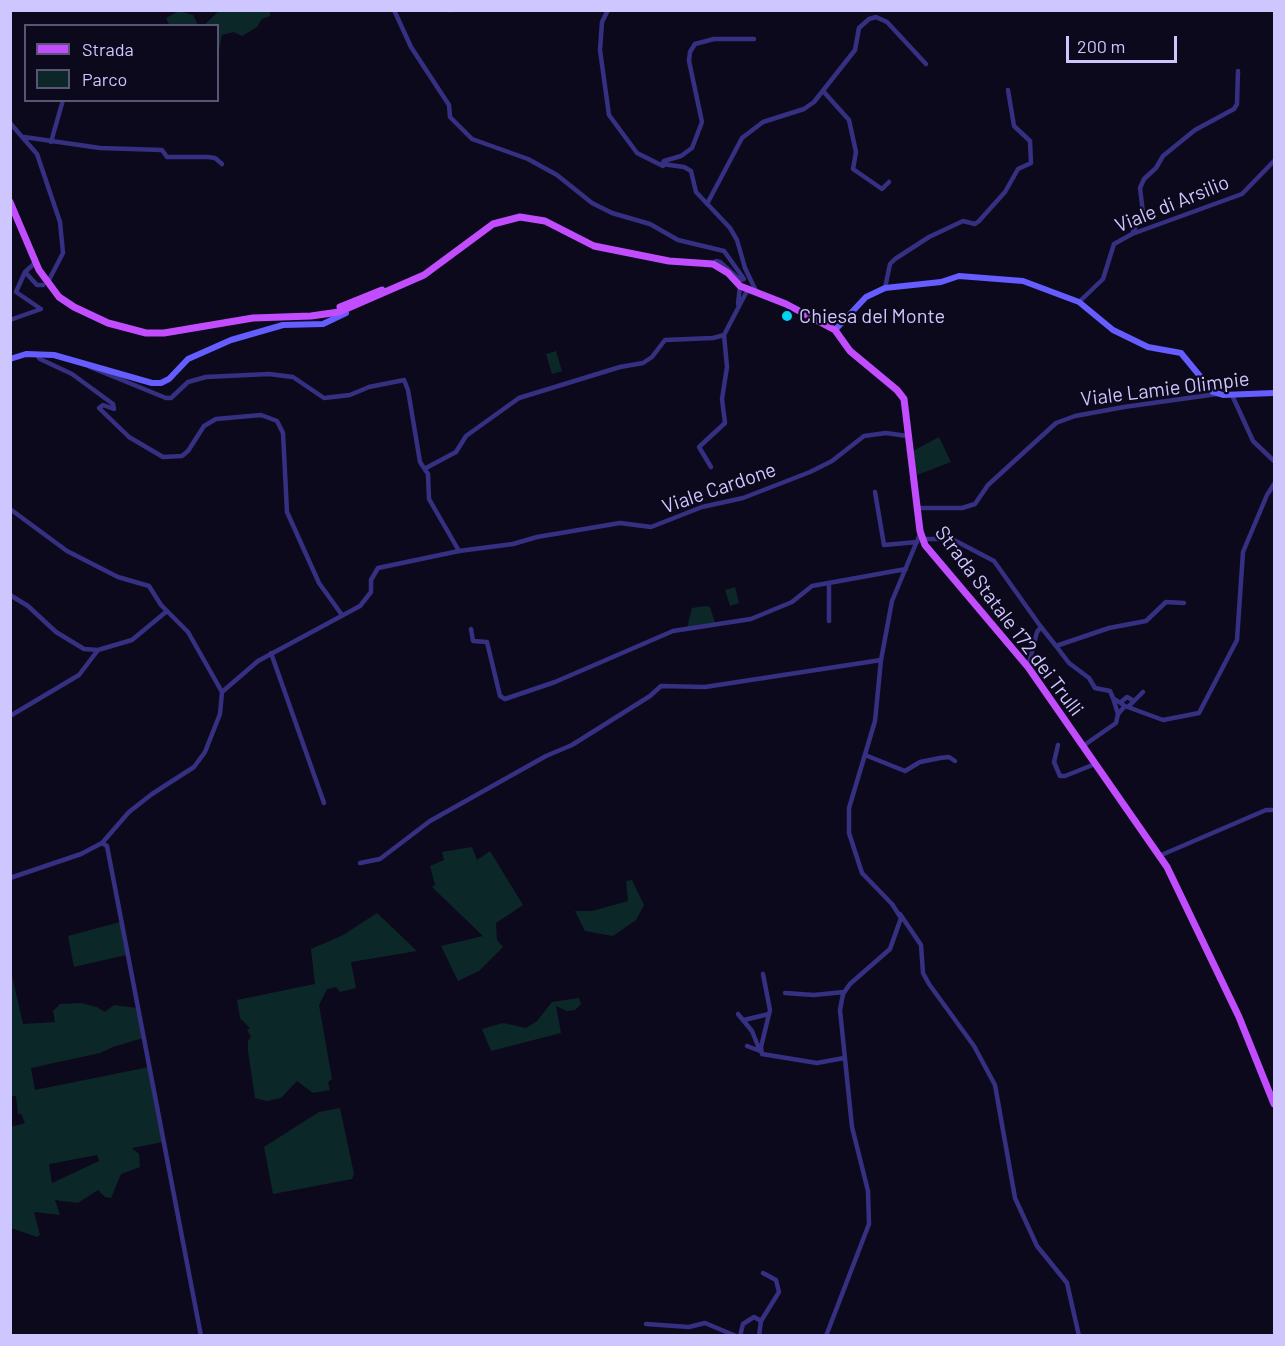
<!DOCTYPE html>
<style>
body{margin:0}
#map{position:relative;width:1285px;height:1346px;overflow:hidden;background:#0d091d;font-family:Barlow,sans-serif}
canvas{display:block}
.frame{position:absolute;inset:0;border:12px solid #cec6ff;pointer-events:none}
.legend{position:absolute;left:24px;top:24px;width:195px;height:78px;box-sizing:border-box;background:#0d091d;border:2px solid #5a5577;margin:0;padding:8px 10px;list-style:none;font-size:18px;color:#cec6ff}
.legend li{display:flex;align-items:center;gap:12px;height:30px}
.legend b{width:30px;border:2px solid #5a5577}
.scale{position:absolute;left:1066px;top:36px;width:111px;height:27px;box-sizing:border-box;border:3px solid #cec6ff;border-top:0;padding-left:8px;font-size:18px;line-height:21px;white-space:nowrap;color:#cec6ff;-webkit-text-stroke:4px #0d091d;paint-order:stroke}
</style>
<div id="map">
<canvas width="1285" height="1346"></canvas>
<div class="frame"></div>
<ul class="legend">
<li><b style="height:8px;background:#c14dff"></b>Strada</li>
<li><b style="height:16px;background:#0c2727"></b>Parco</li>
</ul>
<div class="scale">200 m</div>
</div>
<script>
const context = document.querySelector('canvas').getContext('2d');
context.lineJoin = 'round';
function fill(path, color) { context.fillStyle = color; context.fill(path, 'evenodd'); }
const shape = rows => new Path2D(rows.map(r => 'M' + r).join(''));
function trace(path, color, width, dash) { context.strokeStyle = color; context.lineWidth = width; context.lineCap = dash ? 'butt' : 'round'; context.setLineDash(dash || []); context.stroke(path); }
function label(font, color, halo, rows, align = 'center') {
  context.font = font + ' Barlow,sans-serif'; context.lineWidth = 4.5; context.setLineDash([]); context.textBaseline = 'middle'; context.strokeStyle = halo; context.fillStyle = color; for (const [text, x, y, turn = 0] of rows) {
    context.save(); context.translate(x, y); context.rotate((+turn || 0) * Math.PI / 180); context.textAlign = isNaN(turn) ? turn : align; if (halo) context.strokeText(text, 0, 0); context.fillText(text, 0, 0); context.restore();
  }
}
const green = shape([
 [179,11,193,15,198,25,169,25,166,18],
 [219,11,270,11,270,16,262,19,257,27,242,36,234,32,222,35,218,55,218,26,204,25],
 [556,351,562,371,552,374,546,354],
 [939,437,951,462,917,475,913,451],
 [735,587,739,603,730,606,725,590],
 [705,606,710,607,715,623,687,628,692,608],
 [472,847,477,860,490,851,523,905,496,923,497,940,503,947,479,971,458,981,441,946,483,936,432,887,435,885,430,866,444,860,442,852],
 [632,880,644,905,636,920,613,936,585,931,575,911,592,911,628,901,626,881],
 [377,913,417,951,351,962,356,988,340,992,336,987,327,989,319,1005,332,1079,328,1082,330,1090,313,1093,297,1081,281,1098,267,1101,255,1098,248,1051,248,1041,251,1037,247,1030,250,1028,240,1018,237,1000,315,984,311,949,343,935],
 [120,922,126,955,74,967,68,936],
 [10,967,23,1024,55,1022,53,1011,60,1004,81,1003,97,1007,105,1012,114,1005,137,1008,143,1038,113,1047,100,1053,31,1068,35,1090,149,1067,163,1142,132,1148,139,1154,140,1167,121,1174,111,1198,105,1197,98,1190,78,1203,55,1200,60,1215,34,1212,40,1235,37,1237,11,1228,11,1127,25,1123,21,1114,18,1114,16,1096,11,1096],
 [97,1155,99,1161,52,1183,49,1164],
 [579,998,581,1004,575,1010,567,1011,556,1006,561,1033,491,1051,482,1029,503,1023,526,1028,537,1021,552,1002],
 [340,1108,354,1174,352,1179,273,1194,264,1147,319,1112]
]);
const street = shape([
 [394,10,411,47,449,105,450,117,472,139,528,159,557,175,592,203,612,213,650,224,678,240,724,251,744,279,740,280,720,262,716,261,713,264],
 [448,10,452,10],
 [608,10,602,22,600,50,609,115,637,153,663,166],
 [754,39,714,39,695,44,690,52,689,61,702,122,692,148,681,156,664,161,662,164,684,167,691,171,696,192,730,228,737,240,745,268,756,291],
 [823,91,849,120,856,152,853,169,882,189,889,182],
 [10,123,37,154,60,222,63,253,49,280],
 [24,137,100,148,162,150,167,157,208,157,215,158,222,164],
 [51,142,63,100],
 [707,204,742,138,763,122,804,109,814,102,855,50,859,28,869,19,876,17,887,22,926,64],
 [1132,234,1143,213,1140,188,1144,179,1156,168,1163,156,1195,130,1234,109,1237,104,1238,71],
 [36,262,25,272,37,285,43,285],
 [885,288,890,264,895,259,929,237,963,221,975,224,979,221,1005,192,1018,169,1031,163,1030,141,1014,126,1008,90],
 [1079,302,1103,279,1114,244,1132,234,1242,194,1274,161],
 [738,304,740,286],
 [10,320,41,309,16,292,25,272],
 [36,354,40,359,72,374,113,404,114,409,103,405,99,408,129,437,163,457,182,456,188,451,204,426,216,419,261,415,277,421,283,433,287,512,319,583,342,615],
 [90,367,166,398,171,398,188,382,206,377,269,374,293,377,324,398,350,395,369,387,404,380,408,390,420,462,428,474,429,499,459,551],
 [1232,395,1253,441,1274,461],
 [711,467,699,447,725,423,722,399,727,367,724,335],
 [426,468,456,452,466,436,519,398,620,367,643,363,652,357,665,340,713,338,724,335,748,289],
 [875,492,884,545,917,542],
 [916,508,962,508,975,504,988,485,1056,423,1075,416,1124,407,1217,394],
 [10,509,67,551,118,577,149,586,161,605,188,632,222,692],
 [923,539,952,539,994,561,1041,627,1037,632,1028,667],
 [829,584,829,621],
 [10,595,28,606,56,632,84,649,98,650],
 [1041,627,1056,646,1109,628,1146,621,1166,602,1184,603],
 [471,629,473,641,487,642,500,696,505,699,555,682,673,631,751,619,792,602,812,586,906,569],
 [1056,646,1069,663,1089,678,1095,688,1110,691,1113,698],
 [271,653,324,803],
 [222,692,258,661,360,606,371,592,371,580,378,568,459,551,513,544,537,537,620,523,651,527,702,507,743,498,810,472,832,461,864,436,886,433,907,436],
 [1121,702,1127,697,1134,701],
 [1129,706,1143,692],
 [1118,714,1113,698,1125,706],
 [10,716,79,675,98,650,132,640,167,611],
 [1058,745,1054,762,1060,776,1065,776,1095,764],
 [1083,746,1116,723,1118,714,1125,706,1163,720,1199,713,1237,640,1243,552,1267,495,1274,484],
 [865,755,905,771,920,762,940,758,949,757,955,761],
 [102,843,107,846,201,1336],
 [1159,856,1266,810,1274,810],
 [360,863,380,859,430,821,546,756,572,745,650,696,661,686,705,687,881,660],
 [10,878,81,854,102,843,129,812,152,794,194,767,205,752,220,714,222,692],
 [900,914,921,945,923,973,929,984,974,1046,995,1085,1015,1198,1037,1246,1067,1283,1079,1336],
 [763,974,770,1010,761,1047,762,1054,817,1063,844,1058],
 [785,993,814,995,844,992],
 [738,1014,752,1031,760,1051,747,1046],
 [744,1020,769,1014],
 [761,1321,779,1292,776,1280,763,1273],
 [646,1324,689,1327,705,1323,736,1336],
 [740,1336,743,1324,754,1317,761,1321,759,1336],
 [826,1336,869,1224,868,1191,852,1127,840,1010,843,994,850,984,890,949,901,918,892,904,862,873,849,833,849,808,875,721,881,660,892,601,920,534]
]);
const secondary = shape([
 [835,330,866,297,885,288,941,282,959,276,1023,281,1079,302,1113,330,1148,347,1181,353,1213,392,1223,395,1274,393],
 [10,359,26,354,54,355,152,383,161,383,169,379,188,359,231,340,283,325,323,324,346,313]
]);
const primary = shape([
 [10,202,39,270,59,297,74,307,108,323,146,333,164,333,253,318,311,316,339,312,424,275,493,224,520,217,545,221,594,246,669,261,713,264,728,273,740,286,786,304,835,330,850,351,897,390,904,399,920,531,925,545,1028,667,1167,867,1239,1017,1274,1104],
 [340,307,382,290]
]);
const markers = [
 [787,316,6,"#00d2f1"]
];
const streetNames = [
 ["Viale di Arsilio",1172,204,-22],
 ["Viale Lamie Olimpie",1165,389,-7],
 ["Viale Cardone",719,488,-19],
 ["Strada Statale 172 dei Trulli",1009,621,53]
];
const poiNames = [
 ["Chiesa del Monte",799,316]
];
fill(green, '#0c2727');
trace(street, '#353081', 4.5);
trace(secondary, '#655dff', 6);
trace(primary, '#c14dff', 7);
for (const [x, y, r, color] of markers) { const dot = new Path2D(); dot.arc(x, y, r, 0, 2 * Math.PI); context.fillStyle = color; context.fill(dot); trace(dot, '#0d091d', 2); }
label('20px', '#cec6ff', '#0d091d', streetNames);
label('20px', '#cec6ff', '#0d091d', poiNames, 'left');
</script>
